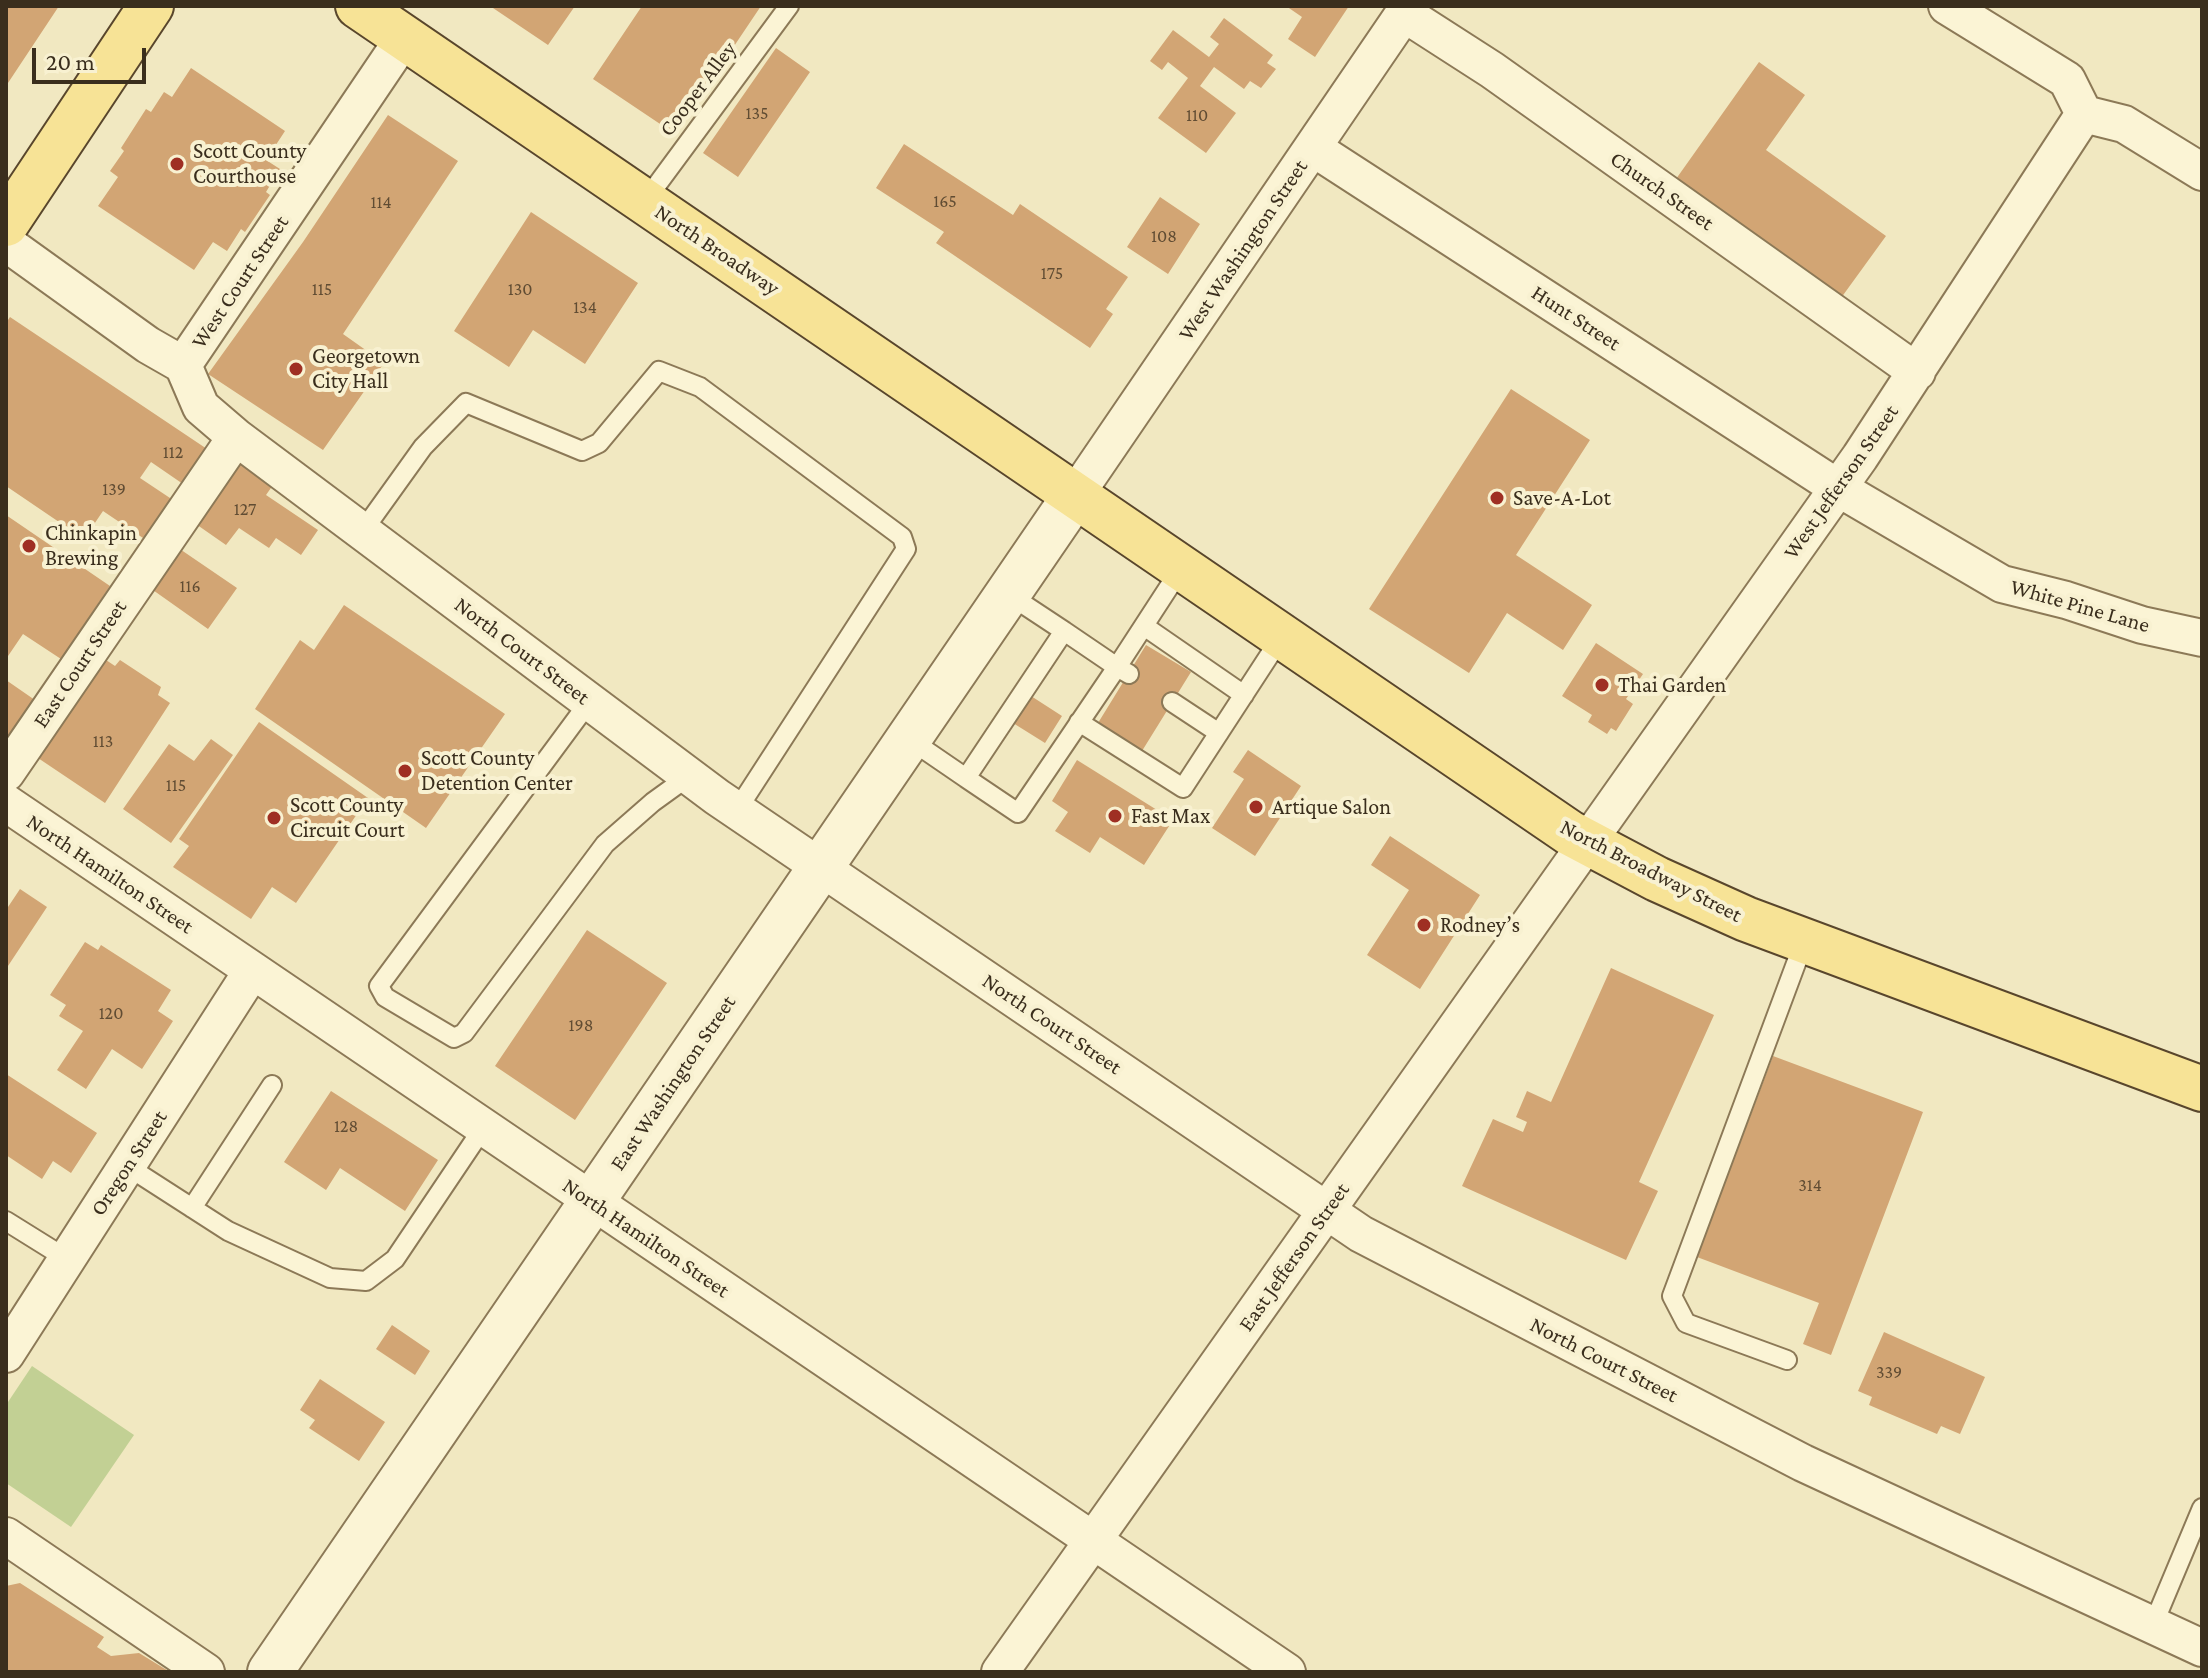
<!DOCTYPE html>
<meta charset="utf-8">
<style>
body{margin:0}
#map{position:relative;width:2208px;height:1678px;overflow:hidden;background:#f1e8c1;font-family:"Crimson Pro",serif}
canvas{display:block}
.frame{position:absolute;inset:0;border:8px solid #3a2e1d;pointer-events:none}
.scale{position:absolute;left:32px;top:48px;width:114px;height:36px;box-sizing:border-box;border:4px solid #3a2e1d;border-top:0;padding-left:10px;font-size:24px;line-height:28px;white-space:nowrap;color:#3a2e1d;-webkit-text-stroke:6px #f8f1d1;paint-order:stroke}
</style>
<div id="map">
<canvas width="2208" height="1678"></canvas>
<div class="frame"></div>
<div class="scale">20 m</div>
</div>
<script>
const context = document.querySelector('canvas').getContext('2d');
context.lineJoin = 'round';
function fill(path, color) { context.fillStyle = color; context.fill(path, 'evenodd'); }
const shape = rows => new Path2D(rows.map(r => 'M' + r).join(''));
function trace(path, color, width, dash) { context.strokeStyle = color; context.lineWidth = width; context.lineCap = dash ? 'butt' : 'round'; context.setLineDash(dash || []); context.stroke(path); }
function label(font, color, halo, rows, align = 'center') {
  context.font = font + ' "Crimson Pro",serif'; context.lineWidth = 8; context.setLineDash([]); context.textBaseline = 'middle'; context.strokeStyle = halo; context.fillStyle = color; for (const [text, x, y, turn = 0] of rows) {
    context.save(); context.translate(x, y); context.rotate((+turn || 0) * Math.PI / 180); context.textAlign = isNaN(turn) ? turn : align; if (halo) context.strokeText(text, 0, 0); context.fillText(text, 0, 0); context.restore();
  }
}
const green = shape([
 [32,1366,134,1435,71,1527,6,1483,6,1405]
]);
const building = shape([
 [6,6,59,6,6,86],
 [490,6,575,6,548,45],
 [642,6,761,6,675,134,593,79],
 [1286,6,1349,6,1315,57,1288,39,1302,17],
 [1224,18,1273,55,1267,63,1276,69,1261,88,1250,81,1244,89,1214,67,1200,86,1236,113,1206,153,1158,118,1188,78,1168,62,1162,70,1150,61,1173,30,1209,57,1219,44,1210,37],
 [776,48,810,72,738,177,703,153],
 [1759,62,1805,95,1766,150,1886,236,1841,298,1676,179],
 [191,68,285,131,266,160,280,169,266,192,270,195,245,232,241,229,227,251,213,242,194,270,98,206,118,177,110,171,124,151,121,148,146,109,151,112,164,92,172,97],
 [388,115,458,161,343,334,384,363,323,450,208,374,303,242],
 [904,144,1013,215,1020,204,1128,277,1106,309,1113,314,1090,348,936,243,944,232,876,188],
 [1160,197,1200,224,1168,274,1127,247],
 [531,212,638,283,585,364,533,330,509,367,454,331],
 [10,317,207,449,183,484,151,462,140,478,173,500,146,540,103,511,84,539,6,486,6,323],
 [1511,389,1590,440,1516,555,1592,605,1563,650,1507,613,1469,673,1369,609],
 [236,460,273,485,266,495,318,530,301,555,276,538,269,548,239,528,226,545,193,522],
 [6,515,110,586,61,659,23,634,6,659],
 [171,543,237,588,208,629,143,583],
 [344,605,505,714,426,828,255,709,300,640,314,650],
 [1596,643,1643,674,1626,699,1633,704,1616,731,1611,728,1607,734,1588,722,1592,715,1562,696],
 [1146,645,1191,672,1142,751,1098,723],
 [103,658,115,666,120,660,161,687,158,695,170,703,105,803,38,758],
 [6,680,45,707,6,753],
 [1031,696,1062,716,1045,743,1013,723],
 [259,722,368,798,296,903,272,887,251,919,173,867,189,846,179,839],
 [211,739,233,755,171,843,123,809,169,744,194,761],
 [1248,750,1301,786,1255,856,1212,828,1244,779,1233,772],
 [1077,760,1173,820,1144,865,1100,837,1090,853,1055,831,1068,812,1052,801],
 [1390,836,1480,895,1420,989,1367,955,1409,890,1371,865],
 [20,889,47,907,6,969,6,910],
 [587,930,667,983,575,1120,495,1066],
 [85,942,98,950,101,945,171,990,158,1011,173,1021,142,1069,112,1049,86,1089,57,1070,83,1031,59,1016,66,1005,50,995],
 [1611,968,1714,1015,1639,1182,1658,1191,1626,1260,1462,1186,1493,1119,1523,1132,1527,1122,1516,1117,1527,1091,1551,1102],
 [1773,1056,1923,1112,1831,1355,1803,1344,1819,1303,1697,1257],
 [6,1074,97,1133,71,1173,53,1161,42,1179,6,1155],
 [331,1091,438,1160,405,1211,340,1168,326,1190,284,1162],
 [392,1325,430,1351,415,1375,376,1349],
 [1884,1332,1985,1377,1960,1434,1941,1426,1937,1434,1869,1405,1872,1397,1858,1391],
 [320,1379,385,1422,359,1461,309,1428,315,1420,300,1410],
 [20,1583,104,1637,97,1647,111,1656,139,1653,170,1672,6,1672,6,1586]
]);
const service = shape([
 [645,201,789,6],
 [362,532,423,447,466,403,582,451,599,443,659,371,700,387,902,537,906,549,737,810],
 [1144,626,1244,695],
 [1129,674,1117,667,1182,567],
 [589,702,379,986,385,997,454,1038,464,1033,605,844,653,802,689,776],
 [1172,702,1219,733],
 [1079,722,1183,788,1282,636],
 [909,739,966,778,1064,631,1008,594],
 [966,778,1018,813,1117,667,1064,631],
 [127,1166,228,1231,330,1278,366,1281,395,1259,483,1128],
 [192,1208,272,1085],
 [6,1221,67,1259],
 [1787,1360,1686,1323,1672,1296,1804,942],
 [2153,1625,2202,1508]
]);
const minor = shape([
 [1947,6,2067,80,2084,114,2124,124,2202,172],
 [1405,14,1492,70,1917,372],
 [1313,148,1838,488,2002,584,2066,600,2142,625,2202,638],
 [6,243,148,345,183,365,201,407,236,437,717,797,1361,1234,1803,1463,2202,1648],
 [183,365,404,38],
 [1076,494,1409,6],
 [6,773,236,437],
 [6,803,1287,1672],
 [6,1354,252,971],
 [6,1536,206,1672],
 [1000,1672,1860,457,2084,114]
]);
const tertiary = shape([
 [270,1672,1076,494]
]);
const primary = shape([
 [358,6,1570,833,1657,879,1746,919,2202,1089],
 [6,224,151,6]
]);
const markers = [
 [177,164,8,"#9f2f23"],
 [296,369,8,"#9f2f23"],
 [1497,498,8,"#9f2f23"],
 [29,546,8,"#9f2f23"],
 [1602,685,8,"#9f2f23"],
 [405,771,8,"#9f2f23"],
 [1256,807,8,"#9f2f23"],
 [1115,816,8,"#9f2f23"],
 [274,818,8,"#9f2f23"],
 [1424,925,8,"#9f2f23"]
];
const numberNames = [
 ["135",757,113],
 ["110",1197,115],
 ["165",945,201],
 ["114",381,202],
 ["108",1164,236],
 ["175",1052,273],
 ["115",322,289],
 ["130",520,289],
 ["134",585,307],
 ["112",173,452],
 ["139",114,489],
 ["127",245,509],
 ["116",190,586],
 ["113",103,741],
 ["115",176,785],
 ["120",111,1013],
 ["198",581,1025],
 ["128",346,1126],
 ["314",1810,1185],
 ["339",1889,1372]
];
const streetNames = [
 ["Cooper Alley",698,89,-53],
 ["Church Street",1662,191,35],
 ["North Broadway",717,250,34],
 ["West Washington Street",1243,250,-56],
 ["West Court Street",240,282,-56],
 ["Hunt Street",1576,318,33],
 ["West Jefferson Street",1841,482,-55],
 ["White Pine Lane",2080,606,16],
 ["North Court Street",522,651,37],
 ["East Court Street",80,664,-56],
 ["North Broadway Street",1651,871,27],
 ["North Hamilton Street",110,874,34],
 ["North Court Street",1052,1024,34],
 ["East Washington Street",673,1083,-56],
 ["Oregon Street",129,1163,-57],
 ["North Hamilton Street",646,1238,34],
 ["East Jefferson Street",1294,1257,-55],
 ["North Court Street",1604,1360,27]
];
const poiNames = [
 ["Scott County",193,151],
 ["Courthouse",193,176],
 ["Georgetown",312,356],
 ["City Hall",312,381],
 ["Save-A-Lot",1513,498],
 ["Chinkapin",45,533],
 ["Brewing",45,558],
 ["Thai Garden",1618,685],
 ["Scott County",421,758],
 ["Detention Center",421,783],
 ["Scott County",290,805],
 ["Circuit Court",290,830],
 ["Artique Salon",1272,807],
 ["Fast Max",1131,816],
 ["Rodney’s",1440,925]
];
fill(green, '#c2d094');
fill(building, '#d2a574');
trace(service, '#8c7957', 22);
trace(minor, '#8c7957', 40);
trace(tertiary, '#8c7957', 48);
trace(primary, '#59462c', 48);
trace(service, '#fbf4d5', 18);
trace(minor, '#fbf4d5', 36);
trace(tertiary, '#fbf4d5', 44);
trace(primary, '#f7e396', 44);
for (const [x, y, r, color] of markers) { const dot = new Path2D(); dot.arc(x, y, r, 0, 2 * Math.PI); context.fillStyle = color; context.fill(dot); trace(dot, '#f8f1d1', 3); }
label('18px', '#604c33', null, numberNames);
label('22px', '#3a2e1d', '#f8f1d1', streetNames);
label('22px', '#3a2e1d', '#f8f1d1', poiNames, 'left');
</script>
